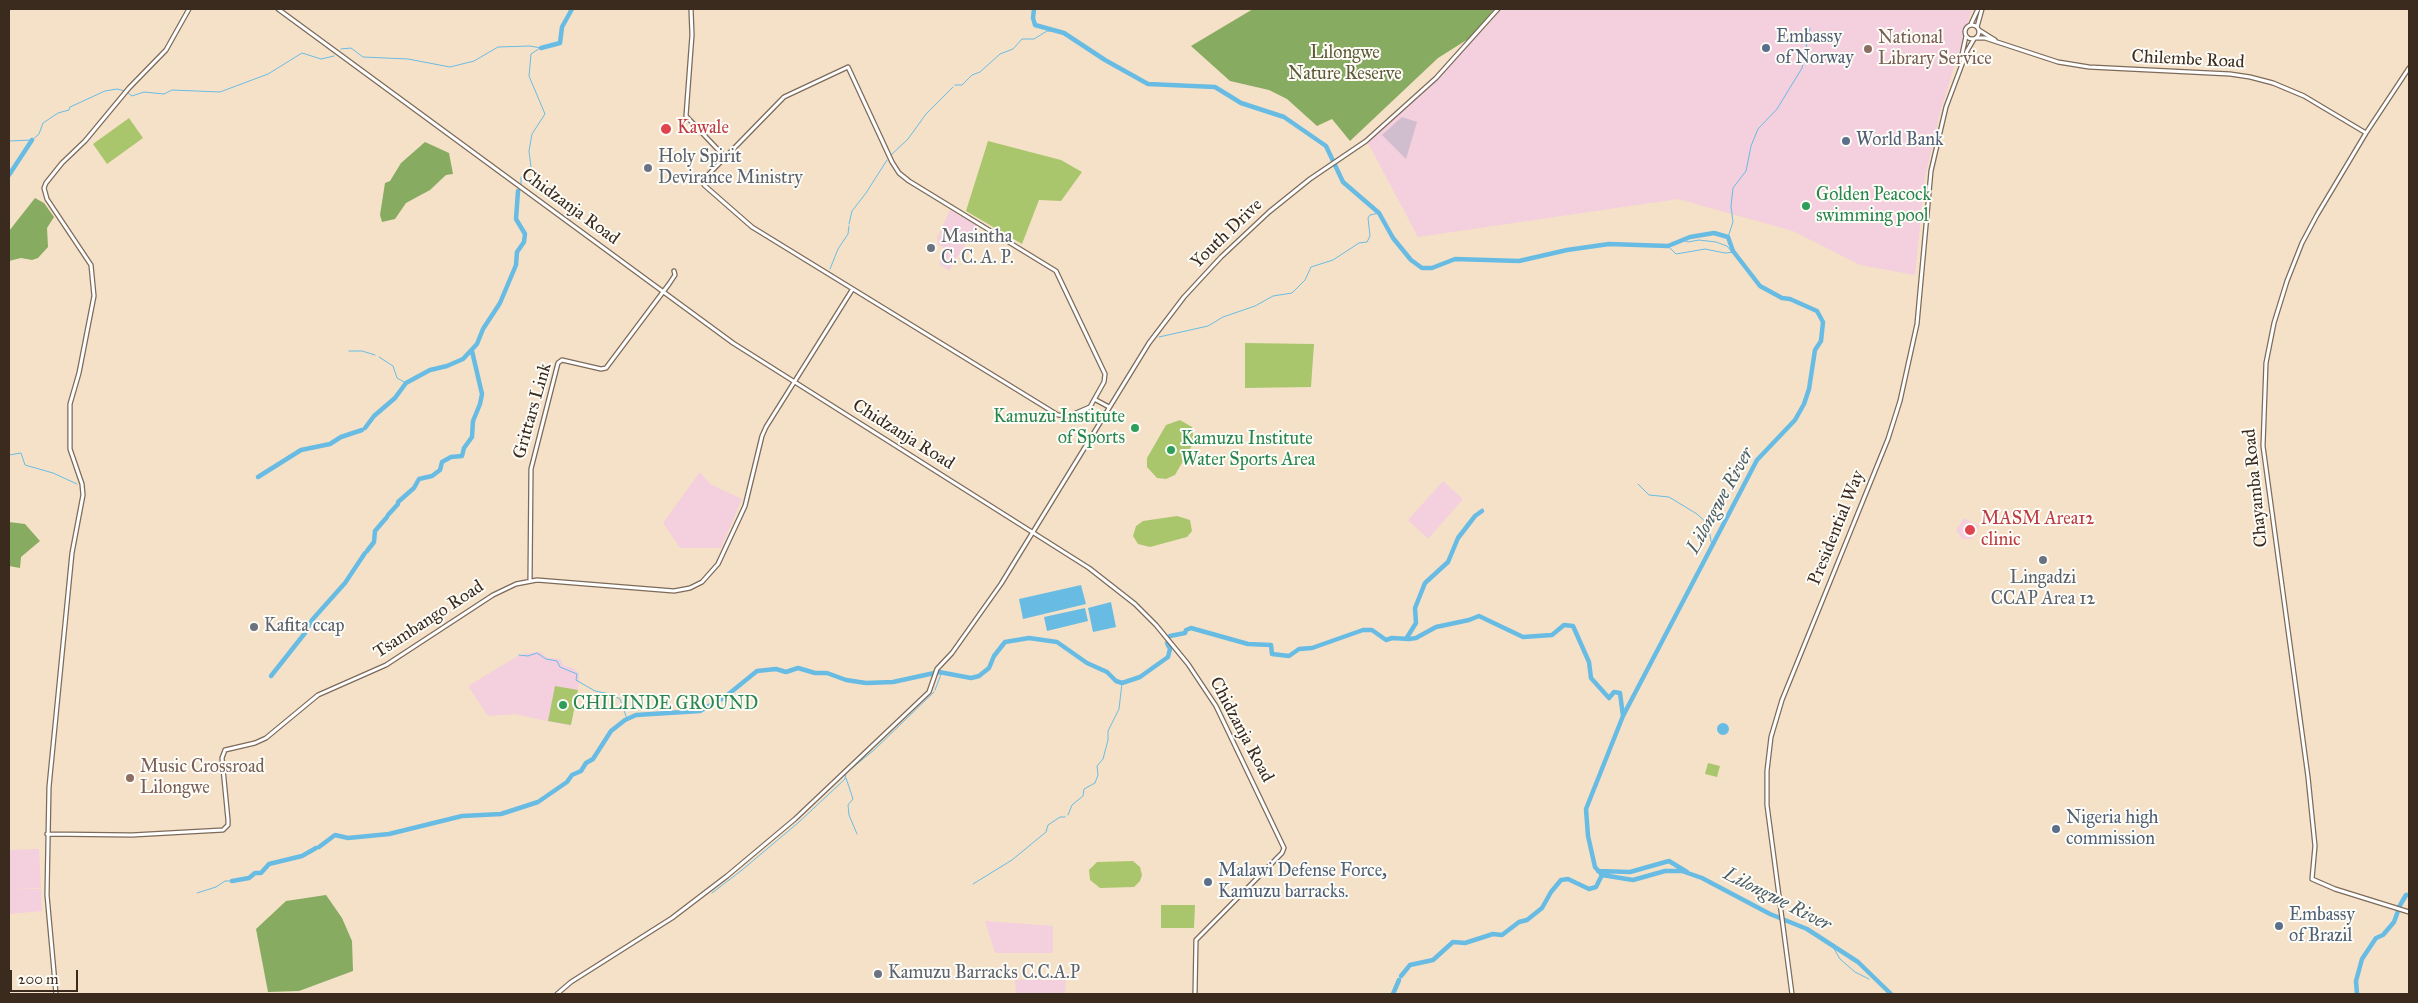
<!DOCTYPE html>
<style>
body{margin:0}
#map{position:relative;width:2418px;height:1003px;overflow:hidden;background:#f5e1c8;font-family:"IM FELL Great Primer",serif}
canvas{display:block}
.frame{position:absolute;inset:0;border:10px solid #3b2a1e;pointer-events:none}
.scale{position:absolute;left:10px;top:970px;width:68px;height:22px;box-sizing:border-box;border:2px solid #3b2a1e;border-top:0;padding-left:6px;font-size:15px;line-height:18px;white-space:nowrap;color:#3b2a1e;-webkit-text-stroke:4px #fdfcf7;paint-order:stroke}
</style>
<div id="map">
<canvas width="2418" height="1003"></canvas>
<div class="frame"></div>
<div class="scale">200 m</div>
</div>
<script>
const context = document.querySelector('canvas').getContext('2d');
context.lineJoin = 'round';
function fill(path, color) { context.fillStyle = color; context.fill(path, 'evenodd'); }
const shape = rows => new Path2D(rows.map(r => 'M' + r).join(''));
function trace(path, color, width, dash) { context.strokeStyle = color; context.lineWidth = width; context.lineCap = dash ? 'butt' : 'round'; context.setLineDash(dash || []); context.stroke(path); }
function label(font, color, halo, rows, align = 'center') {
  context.font = font + ' "IM FELL Great Primer",serif'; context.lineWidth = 4; context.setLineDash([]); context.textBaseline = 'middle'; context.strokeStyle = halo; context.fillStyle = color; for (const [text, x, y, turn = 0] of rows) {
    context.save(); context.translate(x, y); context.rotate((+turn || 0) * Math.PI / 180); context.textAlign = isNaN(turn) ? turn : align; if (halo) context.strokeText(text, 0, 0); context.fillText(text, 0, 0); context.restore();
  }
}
const built = shape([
 [1501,9,1972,9,1940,113,1925,177,1915,275,1860,265,1793,231,1678,199,1418,237,1368,143,1489,24],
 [950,210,977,225,949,271,939,264,944,248,938,245,937,238],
 [700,472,710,484,742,499,721,548,680,548,663,523],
 [1443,481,1463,499,1428,539,1408,520],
 [1964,518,1979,526,1972,539,1962,539,1956,530],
 [540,652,548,658,561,659,563,665,573,668,579,673,579,683,570,726,515,714,488,716,468,686,518,656,527,653],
 [39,849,41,888,12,888,41,889,42,911,9,914,9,850],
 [985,921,1053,926,1053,953,995,953],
 [1066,978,1065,994,1004,994,1016,993,1015,980]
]);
const industrial = shape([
 [1402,117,1417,122,1406,159,1382,135]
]);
const green = shape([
 [129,118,143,138,107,164,93,144],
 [988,141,1061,160,1082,172,1061,201,1039,200,1022,244,966,211],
 [1245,343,1314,344,1311,387,1245,388],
 [1180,420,1192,427,1194,442,1175,475,1166,479,1157,478,1147,467,1147,458,1166,425],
 [1177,516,1190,520,1192,531,1187,537,1150,547,1138,544,1133,536,1136,526,1143,521],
 [555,686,578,690,571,725,548,721],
 [1708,763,1720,766,1717,777,1705,774],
 [1133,861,1140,867,1142,875,1140,881,1134,887,1100,888,1090,880,1089,870,1097,862],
 [1161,905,1195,905,1194,928,1161,928]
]);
const forest = shape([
 [1253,9,1494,9,1473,36,1438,58,1350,141,1332,119,1317,126,1287,99,1269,90,1230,81,1191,46],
 [425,142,449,153,453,174,446,175,430,190,406,203,395,219,382,222,380,215,385,183,390,181,401,163],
 [35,198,44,203,54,217,47,228,48,247,38,258,32,260,21,258,9,261,9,231],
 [9,522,25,524,40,541,21,557,20,568,9,566],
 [326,895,342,918,352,941,353,971,299,991,268,992,256,929,286,901]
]);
const water = shape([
 [1081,585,1086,604,1023,619,1019,599],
 [1111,602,1116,627,1093,632,1088,608],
 [1085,608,1088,621,1047,631,1044,617],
 '1717 729a6 6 0 1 1 12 0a6 6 0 1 1-12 0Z'
]);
const stream = shape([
 [341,49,351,48,363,57,408,59,450,67,474,61,498,47,530,46,541,48],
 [955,85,962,85,972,75,980,72,1000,54,1013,49,1022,39,1034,39,1047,31,1056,31],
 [128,93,132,96,144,92,164,94,172,90,220,92,268,74,302,53,321,59,334,56],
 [9,141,32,140,39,134,43,123,58,113,69,110,70,107,105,91,117,89,125,91],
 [891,155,908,139,926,114,953,87],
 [521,185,521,177,531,167,529,151,532,134,545,114,529,76,531,54,540,48],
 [849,224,852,211,866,193,887,160],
 [1728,237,1733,222,1731,206,1733,188,1746,171,1751,146,1758,129,1777,109,1802,68,1810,28],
 [1683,240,1688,242,1699,240,1716,242,1727,246,1731,251],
 [1668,246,1676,254,1705,249,1725,253,1735,252],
 [830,269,838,249,848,234,849,226],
 [1159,337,1208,326,1223,317,1255,306,1273,296,1292,293,1305,280,1311,267,1333,260,1359,243,1367,242,1370,236,1368,218,1370,215,1379,213],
 [349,351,362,351,375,355],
 [379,357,393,366,397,378,406,383],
 [9,455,21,453,25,465,53,473,77,484],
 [1638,484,1649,495,1669,497,1697,514,1708,524,1712,546],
 [519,655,528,656,537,653,546,659,557,661,560,667,577,674,576,680,595,691,610,694,620,699,627,719],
 [935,690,942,672],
 [846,778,853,799,848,805,849,815,857,834],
 [1068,815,1072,805,1083,796,1084,789,1095,783,1098,775,1097,766,1103,759,1108,740,1108,731,1119,709,1122,683],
 [973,884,1012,860,1046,832,1048,825,1060,817,1065,817],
 [197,893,216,887,225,881,230,881],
 [712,893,742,870,799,822,845,779,846,773,874,750,934,692],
 [1833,947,1840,959,1855,972,1869,979]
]);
const river = shape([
 [1034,9,1033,18,1035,25,1064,33,1105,60,1148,84,1215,87,1241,103,1284,117,1326,146,1343,182,1379,213,1393,238,1411,260,1422,268,1432,268,1455,259,1519,261,1567,250,1609,244,1668,246,1690,237,1714,233,1728,237,1733,251,1760,286,1782,298,1790,299,1817,311,1823,322,1821,341,1815,350,1809,389,1804,404,1795,420,1757,460,1623,716,1586,809,1588,836,1595,867,1602,875,1633,880,1665,871,1682,871,1702,878,1770,914,1807,929,1858,962,1891,994],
 [541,48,560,43,562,27,572,9],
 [9,175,32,140],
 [365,428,374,416,395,398,406,383,430,370,447,366,463,359,477,344,483,329,500,303,516,265,517,252,524,242,525,234,516,219,518,191],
 [258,477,301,450,330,444,341,437,362,430],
 [398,502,414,488,419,479,432,476,440,470,442,462,451,457,462,456,464,448,472,437,473,421,480,404,482,394,472,351],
 [388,515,398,504],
 [367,551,374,542,375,531,387,517],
 [1170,636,1185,633,1186,630,1191,628,1248,644,1271,645,1272,654,1289,656,1299,649,1312,648,1363,630,1372,630,1386,640,1392,638,1409,639,1416,638,1436,627,1469,620,1479,616,1523,637,1552,635,1564,625,1573,626,1589,662,1591,678,1609,698,1614,692,1620,693,1623,716],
 [1406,639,1416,623,1415,608,1425,583,1448,562,1458,538,1475,516,1482,511],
 [271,676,305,633,312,620,345,583,365,553],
 [319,847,335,835,348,838,389,834,462,816,501,814,538,802,567,782,572,775,581,771,586,763,593,759,611,731,625,720,636,715,700,711,725,697,757,671,776,669,786,672,798,668,815,673,827,673,846,680,866,683,893,682,939,672,971,678,979,676,989,668,994,656,1005,642,1029,638,1057,642,1087,663,1107,672,1116,681,1122,683,1140,677,1168,657,1170,649,1167,643],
 [1598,871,1630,872,1669,861,1687,872],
 [232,881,249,878,255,873,261,873,269,864,302,856,316,848],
 [2399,907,2406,895,2409,895],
 [1401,976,1410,965,1433,960,1453,942,1465,943,1493,934,1502,935,1519,922,1527,920,1542,908,1551,892,1561,880,1568,879,1589,889,1596,887,1602,875],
 [1393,994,1399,980],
 [2357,994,2356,981,2362,959,2376,938,2383,935,2394,922,2398,911]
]);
const secondary = shape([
 [278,9,733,343,1089,568,1135,604,1156,625,1188,664,1216,706,1284,848,1282,853,1196,940,1195,994],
 [691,9,692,35,686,116,725,157],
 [1971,24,1978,9],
 '1965 32a7 7 0 1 1 14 0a7 7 0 1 1-14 0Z',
 [1977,27,1982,9],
 [1979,30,1995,40],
 [1976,38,1985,38,2058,62,2089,67,2230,74,2250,77,2273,83,2304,96,2366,133],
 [1961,59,1966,36],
 [848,67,892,162,899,173,909,181,1056,271,1105,374,1104,382,1090,407,1069,416,1058,415,752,227,704,185,705,178,784,97,848,67],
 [2409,68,2366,133,2317,215,2302,243,2287,281,2274,323,2266,363,2263,446,2308,777,2315,846,2312,879,2335,889,2409,912],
 [1096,400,1109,407],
 [530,580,531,469,558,363,562,360,601,369,606,368,669,284,675,275,674,271],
 [47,834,132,835,223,830,228,825,228,820,222,758,225,750,255,743,266,738,318,695,386,665,493,595,516,584,537,580,674,591,690,588,702,582,718,564,745,506,762,436,766,427,852,290],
 [56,994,47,895,49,787,72,553,83,495,82,484,70,449,70,404,79,373,94,296,91,265,47,199,44,188,46,183,62,163,85,141,129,88,166,50,189,9],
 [557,994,571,982,672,918,727,876,795,819,929,692,937,669,952,653,1001,584,1149,343,1184,297,1221,257,1269,212,1310,179,1366,141,1436,78,1498,9],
 [1792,994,1767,805,1767,771,1771,737,1782,700,1888,439,1900,401,1917,324,1931,171,1946,107,1967,51,1974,39]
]);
const markers = [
 [1766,48,5,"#5c6f8a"],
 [1868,49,5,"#8d6e63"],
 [666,129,6,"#e0444e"],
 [1846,141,5,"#5c6f8a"],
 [648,168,5,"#6b7280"],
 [1806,206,5,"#2e9e5b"],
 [931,248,5,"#6b7280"],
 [1135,428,5,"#2e9e5b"],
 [1171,450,5,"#2e9e5b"],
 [1970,530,6,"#e0444e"],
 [2043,560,5,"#6b7280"],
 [254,627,5,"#6b7280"],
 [563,705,5,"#2e9e5b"],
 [130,778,5,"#8d6e63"],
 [2056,829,5,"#5c6f8a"],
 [1208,882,5,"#5c6f8a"],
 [2279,926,5,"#5c6f8a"],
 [878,974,5,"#6b7280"]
];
const serviceNames = [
 ["Embassy",1776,38],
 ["of Norway",1776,59],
 ["World Bank",1856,141],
 ["Nigeria high",2066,819],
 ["commission",2066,840],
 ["Malawi Defense Force,",1218,872],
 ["Kamuzu barracks.",1218,893],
 ["Embassy",2289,916],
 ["of Brazil",2289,937]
];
const educationNames = [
 ["National",1878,39],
 ["Library Service",1878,60],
 ["Music Crossroad",140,768],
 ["Lilongwe",140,789]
];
const parkNames = [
 ["Lilongwe",1345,54],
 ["Nature Reserve",1345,75]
];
const streetNames = [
 ["Chilembe Road",2188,60,3],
 ["Chidzanja Road",570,207,36],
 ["Youth Drive",1227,234,-44],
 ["Grittars Link",533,411,-74],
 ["Chidzanja Road",903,435,32],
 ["Chayamba Road",2256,488,-96],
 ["Presidential Way",1837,528,-68],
 ["Tsambango Road",429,620,-33],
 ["Chidzanja Road",1241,730,62]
];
const healthNames = [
 ["Kawale",677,129],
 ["MASM Area12",1981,520],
 ["clinic",1981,541]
];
const worshipNames = [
 ["Holy Spirit",658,158],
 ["Devirance Ministry",658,179],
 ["Masintha",941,238],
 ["C. C. A. P.",941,259],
 ["Lingadzi",2043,579,"center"],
 ["CCAP Area 12",2043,600,"center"],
 ["Kafita ccap",264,627],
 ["Kamuzu Barracks C.C.A.P",888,974]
];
const leisureNames = [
 ["Golden Peacock",1816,196],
 ["swimming pool",1816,217],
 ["Kamuzu Institute",1125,418,"right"],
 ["of Sports",1125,439,"right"],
 ["Kamuzu Institute",1181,440],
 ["Water Sports Area",1181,461],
 ["CHILINDE GROUND",573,705]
];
const waterNames = [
 ["Lilongwe River",1721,501,-61],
 ["Lilongwe River",1777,900,27]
];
fill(built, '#f4cfdd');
fill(industrial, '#d0bdcd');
fill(green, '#aac66d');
fill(forest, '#87ab60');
fill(water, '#68bce4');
trace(stream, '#68bce4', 1);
trace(river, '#68bce4', 4.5);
trace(secondary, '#7c6a5a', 5.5);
trace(secondary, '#fff', 3);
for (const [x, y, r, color] of markers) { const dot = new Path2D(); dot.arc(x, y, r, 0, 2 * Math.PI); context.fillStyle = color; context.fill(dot); trace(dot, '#fdfcf7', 2); }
label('18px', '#4e5e75', '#fdfcf7', serviceNames, 'left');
label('18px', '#785e54', '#fdfcf7', educationNames, 'left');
label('18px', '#5c5936', '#fdfcf7', parkNames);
label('18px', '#3b2a1e', '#fdfcf7', streetNames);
label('18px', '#be3a42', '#fdfcf7', healthNames, 'left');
label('18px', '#5b616d', '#fdfcf7', worshipNames, 'left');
label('18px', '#27864d', '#fdfcf7', leisureNames, 'left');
label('italic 19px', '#4b5d63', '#fdfcf7', waterNames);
</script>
